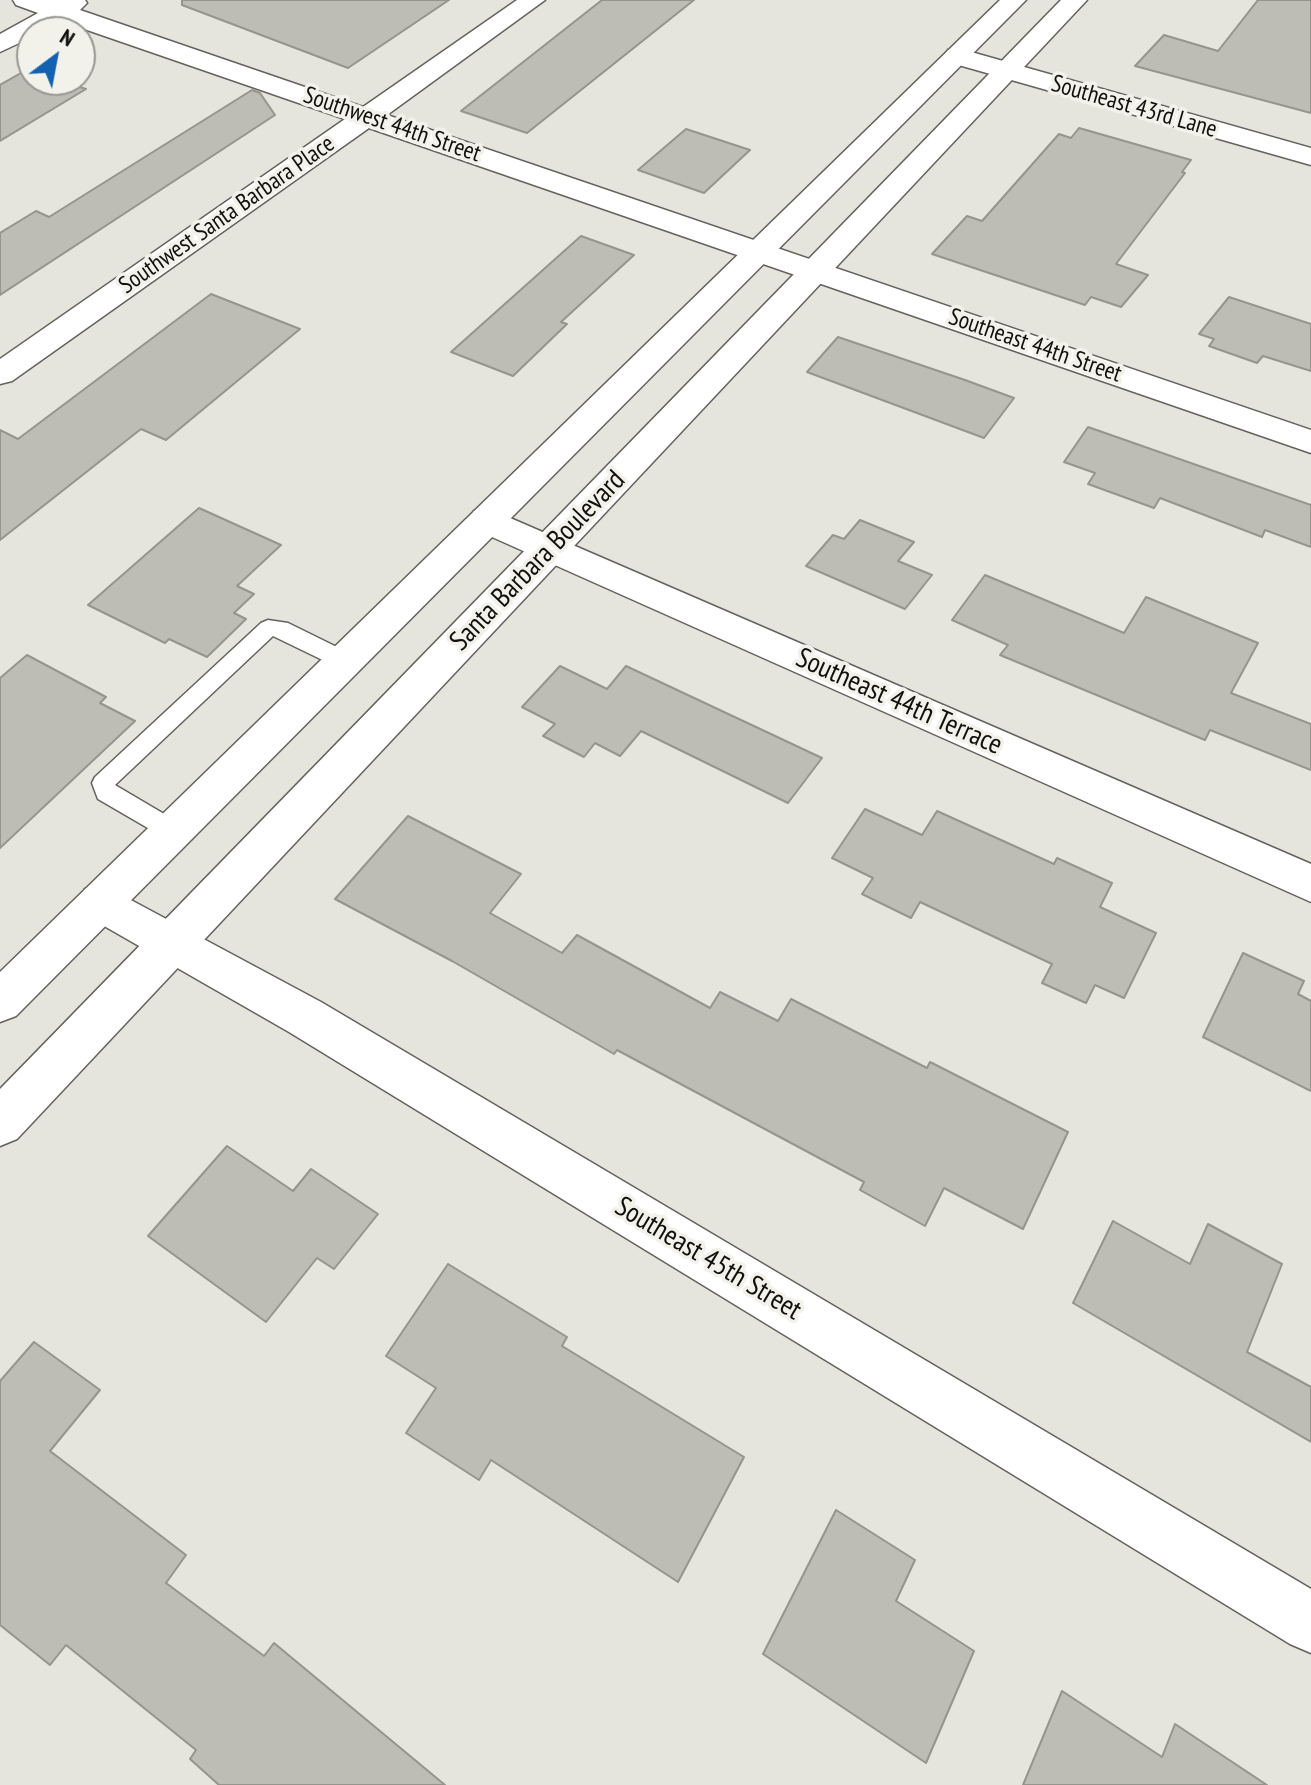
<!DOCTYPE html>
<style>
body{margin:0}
#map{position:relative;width:1311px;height:1785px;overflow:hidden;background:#e5e5dd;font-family:"PT Sans Narrow",sans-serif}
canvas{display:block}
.north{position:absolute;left:16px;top:16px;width:80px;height:80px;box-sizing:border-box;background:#f2f2ea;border:2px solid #989892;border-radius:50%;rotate:32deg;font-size:22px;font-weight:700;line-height:32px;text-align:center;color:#10100d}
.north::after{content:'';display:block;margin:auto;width:28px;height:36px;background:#1361b0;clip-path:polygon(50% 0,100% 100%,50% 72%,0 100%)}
</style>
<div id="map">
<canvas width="1311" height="1785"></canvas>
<div class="north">N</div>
</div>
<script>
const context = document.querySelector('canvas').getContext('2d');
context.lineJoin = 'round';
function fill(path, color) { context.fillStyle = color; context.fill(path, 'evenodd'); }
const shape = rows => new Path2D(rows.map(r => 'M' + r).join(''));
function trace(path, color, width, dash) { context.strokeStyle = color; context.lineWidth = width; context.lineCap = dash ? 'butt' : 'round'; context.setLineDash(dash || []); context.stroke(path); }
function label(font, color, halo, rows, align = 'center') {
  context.font = font + ' "PT Sans Narrow",sans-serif'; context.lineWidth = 7; context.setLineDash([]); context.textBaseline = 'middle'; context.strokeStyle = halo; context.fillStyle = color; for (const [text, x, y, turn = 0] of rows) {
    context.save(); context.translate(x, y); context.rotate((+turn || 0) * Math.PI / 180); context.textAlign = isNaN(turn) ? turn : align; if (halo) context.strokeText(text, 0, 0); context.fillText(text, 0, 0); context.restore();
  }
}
const building = shape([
 [182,0,449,0,348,68,182,5,182,0],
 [602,0,694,0,527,133,461,111,602,0],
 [1258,0,1311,0,1311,113,1135,66,1164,35,1218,51,1258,0],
 [28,69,32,71,32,80,59,80,86,89,0,141,0,85,28,69],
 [252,90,260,93,275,115,0,295,0,233,36,211,49,217,252,90],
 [1079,128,1191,160,1182,172,1185,173,1116,264,1148,275,1121,307,1091,297,1085,305,932,254,967,216,982,221,1059,134,1071,138,1079,128],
 [686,129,750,150,704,193,638,170,686,129],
 [581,236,634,255,561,322,567,324,513,376,451,352,581,236],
 [211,294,300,329,166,440,141,429,0,540,0,430,18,439,211,294],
 [1229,297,1311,324,1311,371,1263,356,1257,363,1209,346,1214,339,1199,334,1229,297],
 [838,337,965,380,1014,398,984,438,807,372,838,337],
 [1088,427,1311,505,1311,547,1265,530,1262,537,1160,498,1154,508,1088,484,1095,473,1064,462,1088,427],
 [199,508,281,545,237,586,254,594,234,613,246,619,207,657,169,639,165,643,88,605,199,508],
 [860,520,914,542,898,561,932,575,905,609,806,566,833,535,844,539,860,520],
 [985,575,1124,633,1146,597,1258,643,1231,693,1311,724,1311,770,1210,730,1205,740,1000,655,1008,645,952,620,985,575],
 [27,655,106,697,100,703,135,721,0,848,0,678,27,655],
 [560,666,607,689,626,666,822,758,788,803,641,731,620,756,595,743,584,757,543,736,555,724,522,707,560,666],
 [865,809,922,835,937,811,1054,864,1057,858,1112,883,1100,907,1156,933,1124,998,1095,985,1086,1003,1042,983,1052,964,920,902,911,918,862,894,873,878,832,858,865,809],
 [408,816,521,874,490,913,562,953,577,935,710,1008,720,992,778,1021,791,999,927,1068,930,1062,1068,1132,1023,1229,944,1188,925,1226,860,1190,864,1182,617,1050,614,1054,452,961,335,899,408,816],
 [1243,953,1304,981,1298,994,1311,1001,1311,1091,1203,1037,1243,953],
 [227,1146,293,1191,311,1169,378,1214,334,1269,317,1258,266,1322,148,1236,227,1146],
 [1113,1221,1190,1264,1208,1224,1282,1264,1247,1352,1311,1387,1311,1442,1073,1303,1113,1221],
 [448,1264,567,1337,562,1346,744,1457,678,1582,491,1460,479,1480,406,1433,436,1388,386,1356,448,1264],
 [34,1342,100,1390,50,1451,186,1555,166,1583,264,1656,274,1643,445,1785,219,1785,190,1759,196,1750,66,1645,50,1665,0,1625,0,1381,34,1342],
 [836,1510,915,1560,896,1601,974,1651,926,1763,763,1654,836,1510],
 [1062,1691,1162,1757,1175,1724,1267,1785,1023,1785,1062,1691]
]);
const service = shape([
 [268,620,288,623,353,655,356,661,353,667,337,667,273,636,115,785,181,824,185,831,181,838,165,838,98,799,92,783,95,777,261,623,268,620]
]);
const minor = shape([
 [13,0,85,0,87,3,80,10,363,107,517,0,545,0,387,115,1311,430,1311,453,369,128,12,381,0,384,0,359,345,119,61,21,41,32,32,32,32,37,0,52,0,34,38,13,16,5,13,0],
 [957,48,1311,148,1311,165,948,62,944,56,948,50,957,48],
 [487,508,1311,864,1311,902,474,529,469,520,474,511,487,508],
 [101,884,321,1002,1311,1589,1311,1653,1290,1644,289,1032,85,915,79,902,85,889,101,884]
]);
const secondary = shape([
 [1000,0,1026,0,16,1016,0,1022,0,972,1000,0],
 [1061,0,1087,0,17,1139,0,1146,0,1089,1061,0]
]);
const farStreetnames = [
 ["Southeast 43rd Lane",1134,107,16],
 ["Southwest 44th Street",392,125,19],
 ["Southwest Santa Barbara Place",227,215,-35],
 ["Southeast 44th Street",1035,346,19]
];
const streetNames = [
 ["Santa Barbara Boulevard",538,561,-46],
 ["Southeast 44th Terrace",899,702,24],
 ["Southeast 45th Street",708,1259,31]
];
fill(building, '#bdbdb5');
trace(building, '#95958e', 2);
trace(service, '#63625c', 3);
trace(minor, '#63625c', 3);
trace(secondary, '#63625c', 3);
fill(service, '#fff');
fill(minor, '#fff');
fill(secondary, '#fff');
label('24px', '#10100d', '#f2f2ea', farStreetnames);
label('28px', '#10100d', '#f2f2ea', streetNames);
</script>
